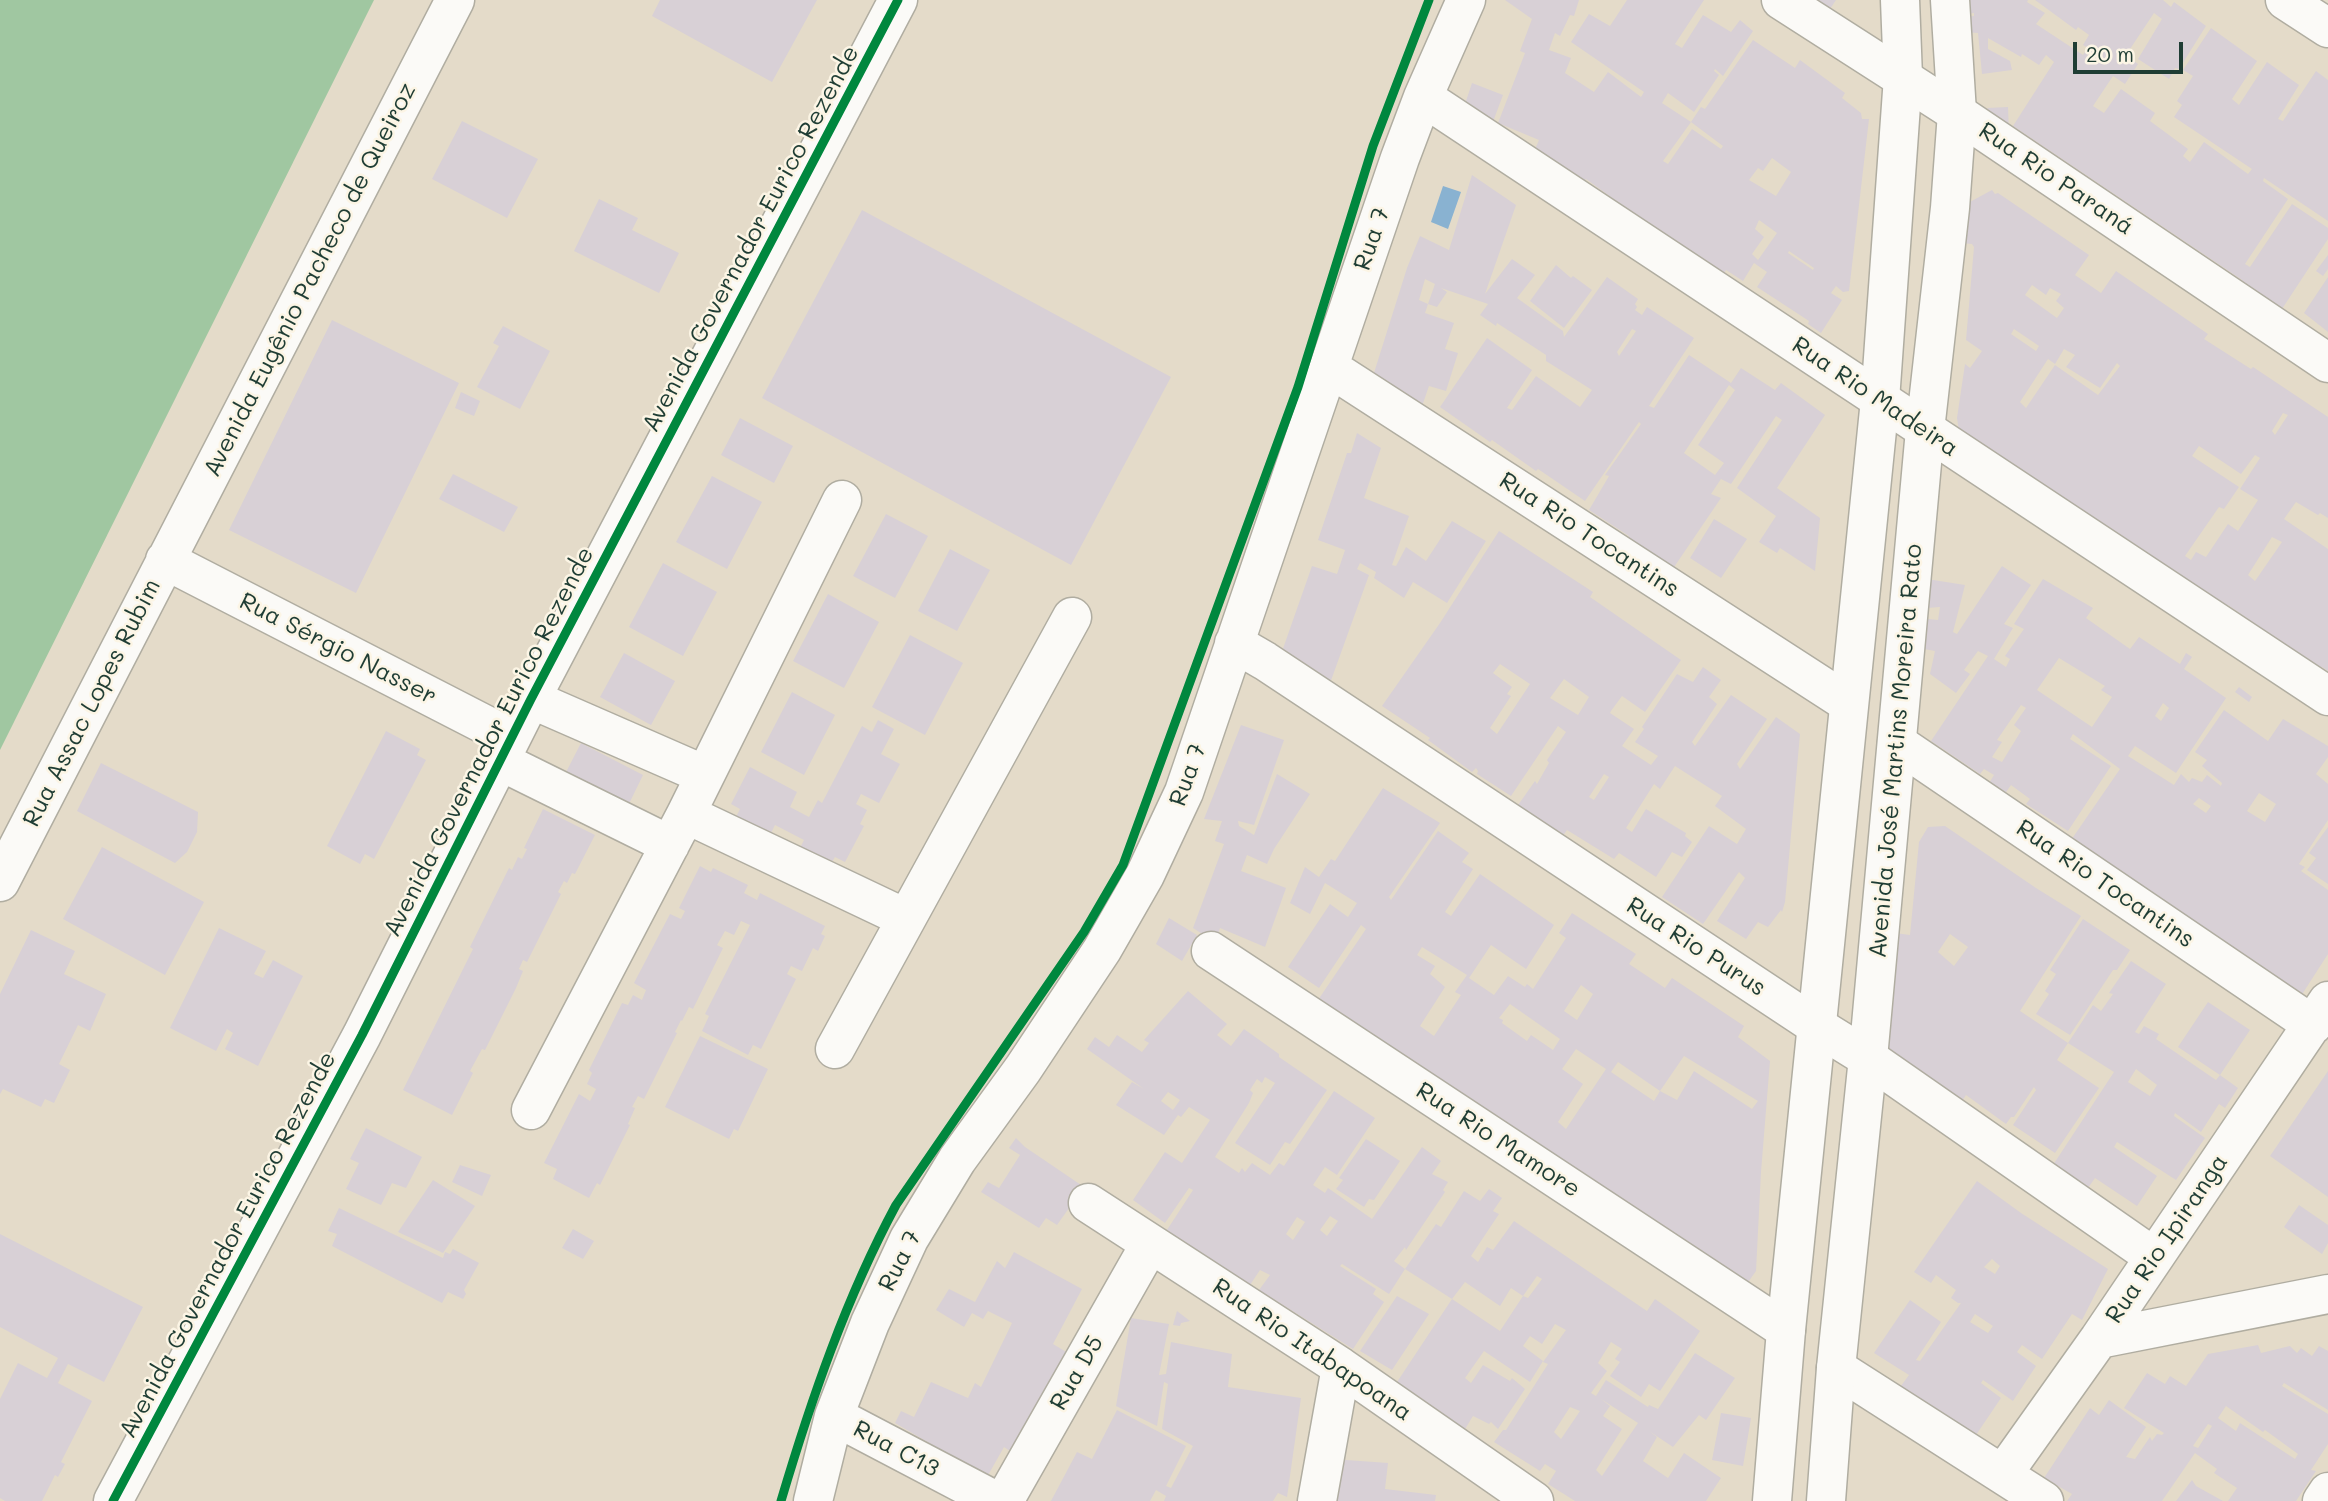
<!DOCTYPE html>
<meta charset="utf-8">
<style>
body{margin:0}
#map{position:relative;width:2328px;height:1501px;overflow:hidden;background:#e4dbc9;font-family:Mali,sans-serif}
canvas{display:block}
.scale{position:absolute;left:2073px;top:42px;width:110px;height:32px;box-sizing:border-box;border:4px solid #1f3d34;border-top:0;padding-left:9px;font-size:21px;line-height:24px;white-space:nowrap;color:#1f3d34;-webkit-text-stroke:5px #fcf5e5;paint-order:stroke}
</style>
<div id="map">
<canvas width="2328" height="1501"></canvas>
<div class="scale">20 m</div>
</div>
<script>
const ctx = document.querySelector('canvas').getContext('2d');
ctx.lineJoin = 'round';
function fill(path, color) { ctx.fillStyle = color; ctx.fill(path, 'evenodd'); }
function strokePath(path, color, width, dash) { ctx.strokeStyle = color; ctx.lineWidth = width; ctx.lineCap = dash ? 'butt' : 'round'; ctx.setLineDash(dash || []); ctx.stroke(path); }
function label(font, color, halo, rows, align = 'center') {
  ctx.font = font + ' Mali,sans-serif'; ctx.lineWidth = 5; ctx.setLineDash([]); ctx.textBaseline = 'middle'; ctx.strokeStyle = halo; ctx.fillStyle = color; for (const [text, x, y, turn = 0] of rows) {
    ctx.save(); ctx.translate(x, y); ctx.rotate((+turn || 0) * Math.PI / 180); ctx.textAlign = isNaN(turn) ? turn : align; if (halo) ctx.strokeText(text, 0, 0); ctx.fillText(text, 0, 0); ctx.restore();
  }
}
fill(new Path2D(`
 M0,0H374L0,750Z`), '#a0c7a1');
fill(new Path2D(`
 M1443,186L1461,192L1448,229L1431,222Z`), '#89b2d1');
fill(new Path2D(`
 M660,0H817L772,82L652,16Z
 M1505,0H1579L1574,16L1570,15L1560,36L1555,33L1549,50L1571,58L1565,73L1594,92L1608,72L1641,97L1644,92L1571,42L1589,14L1610,26L1627,0H1704L1675,44L1682,48L1703,15L1731,32L1740,20L1753,31L1723,76L1715,69L1714,71L1719,75L1694,112L1668,93L1662,103L1691,122L1663,161L1668,164L1692,129L1721,149L1723,146L1691,122L1701,107L1705,109L1753,40L1795,68L1800,60L1845,93L1842,98L1861,113L1862,119H1869L1849,291L1843,292L1836,286L1831,293L1842,300L1821,333L1808,324L1809,321L1757,287L1767,272L1754,263L1743,281L1726,270L1721,278L1626,215L1630,211L1586,179L1580,187L1533,154L1539,140L1498,123L1525,53L1520,51L1532,19ZM1772,158L1791,172L1776,196L1749,180L1758,168L1763,171ZM1759,220L1777,233L1758,260L1752,254L1764,237L1755,229ZM1789,251L1814,268L1813,270L1788,253Z
 M1804,0H1836L1826,15Z
 M1965,0H2028L2027,2L2045,13L2036,24L2083,55L2088,48L2083,45L2089,35L2078,27L2076,30L2035,0H2163L2171,7L2174,2L2206,26L2179,69L2175,68L2169,79L2138,59L2162,19L2154,13L2126,55L2138,64L2125,84L2113,76L2093,106L2104,113L2121,89L2155,113L2150,121L2188,149L2183,156L2190,162L2204,142L2248,174L2252,169L2174,117L2182,105L2177,101L2193,76L2183,70L2211,28L2257,61L2232,99L2239,105L2267,62L2299,85L2278,119L2283,121L2316,71L2328,80V221L2264,178L2263,181L2288,199L2245,264L2250,267L2292,204L2328,228V239L2280,312L2238,284L2242,280L2013,126L2054,62L2046,55L2039,65L2022,54L2021,57L1988,38V49L2010,61L2012,70L1982,74L1978,33L1964,32V17L1974,16V13L1966,14Z
 M1472,83L1503,95L1491,127L1463,110Z
 M2008,107L2009,134L1987,108Z
 M462,121L538,159L507,218L432,179Z
 M1472,175L1516,205L1485,294L1512,259L1535,275L1517,298L1563,331L1564,337L1607,277L1638,299L1635,304L1637,307L1635,310L1642,315L1647,307L1694,338L1649,406L1654,408L1689,355L1731,383L1741,368L1775,390L1781,383L1825,415L1777,488L1820,518L1815,571L1780,548L1777,553L1759,542L1776,516L1737,488L1782,420L1776,416L1731,484L1721,479L1711,494L1721,498L1668,576L1624,544L1629,536L1589,510L1609,476L1605,475L1641,424L1639,422L1585,501L1538,469L1536,471L1492,440L1490,442L1440,407L1487,338L1532,370L1507,408L1512,410L1536,376L1580,407L1592,390L1546,361V355L1497,323L1496,326L1480,315L1488,304L1441,288L1447,292L1437,307L1428,304L1435,284L1425,279L1419,300L1428,304L1425,313L1454,323L1445,349L1458,353L1446,391L1429,386L1421,409L1373,376L1407,268L1420,236L1449,250ZM1632,329L1636,331L1619,356L1617,352ZM1729,385L1735,390L1698,445L1724,463L1715,475L1684,453Z
 M1992,190L1995,194L1998,193L2089,255L2075,275L2101,293L2116,271L2208,334L2204,339L2251,369L2253,367L2328,417V518L2320,513L2318,515L2296,502L2284,519L2328,549V671L2322,667L2320,670L2309,662L2228,605L2221,614L1959,431L1957,418L1965,364L1970,368L1982,351L1966,340L1974,247L1972,244L1961,243L1968,203ZM2032,285L2046,295L2050,288L2061,294L2056,301L2064,308L2057,318L2025,295ZM2014,329L2039,346L2036,351L2011,334ZM2064,349L2075,355L2066,367L2100,388L2117,363L2120,366L2098,395L2055,365L2026,408L2020,402L2048,359L2055,364ZM2283,413L2288,415L2275,435L2272,431ZM2199,446L2241,474L2255,455L2260,458L2240,489L2258,500L2238,531L2228,524L2206,557L2196,552L2191,560L2185,556L2219,507L2224,509L2239,487L2192,456ZM2272,537L2282,542L2255,581L2248,575Z
 M599,199L638,218L632,230L679,253L659,293L574,251Z
 M862,210L1171,377L1071,565L762,398Z
 M2328,255V269L2323,276L2316,271Z
 M1556,265L1571,278L1573,276L1592,290L1564,328L1530,301Z
 M2328,277V332L2304,313Z
 M332,320L459,383L356,593L229,530Z
 M503,326L550,351L520,409L477,387L499,346L493,343Z
 M461,392L480,401L474,416L455,408Z
 M740,418L793,446L774,483L721,455Z
 M1357,433L1381,448L1364,498L1409,516L1392,565L1396,566L1406,547L1426,561L1452,521L1486,541L1447,603L1413,582L1404,598L1374,578L1376,572L1360,563L1357,569L1369,575L1329,686L1279,660L1312,566L1337,574L1345,550L1318,540L1347,453H1351Z
 M453,474L518,507L504,532L439,499Z
 M712,476L762,502L727,569L676,542Z
 M886,514L928,536L895,598L853,576Z
 M1714,519L1747,539L1721,578L1690,558Z
 M1499,531L1593,592L1590,597L1681,660L1645,712L1622,696L1611,711L1610,713L1634,729L1622,746L1651,765L1658,756L1635,742L1644,729L1642,727L1677,674L1693,682L1703,667L1721,680L1709,697L1717,704L1692,742L1695,746L1731,695L1767,719L1737,764L1740,769L1776,717L1800,734L1785,902L1782,912L1781,910L1768,927L1758,922L1746,939L1717,921L1745,878L1739,872L1703,924L1662,897L1709,826L1737,844L1746,829L1715,806L1722,796L1675,766L1660,789L1654,784L1626,828L1632,832L1646,809L1686,833L1685,836L1692,842L1682,857L1672,852L1656,877L1619,853L1614,859L1567,830L1560,840L1516,808L1535,781L1537,784L1549,763L1547,760L1566,732L1558,726L1511,796L1477,774L1478,771L1476,768L1472,772L1428,740L1430,738L1382,706L1440,623ZM1500,664L1530,684L1497,734L1490,728L1511,696L1507,694L1512,687L1493,673ZM1564,679L1589,697L1578,715L1550,698ZM1604,774L1609,777L1594,800L1589,797Z
 M950,549L990,570L957,631L918,611Z
 M663,563L717,592L683,656L629,627Z
 M2002,566L2031,585L2004,624L2013,628L1994,659L2006,667L2010,659L2005,656L2024,629L2014,624L2043,579L2093,608L2086,618L2130,649L2139,637L2180,664L2186,653L2192,657L2184,669L2226,698L2176,773L2135,746L2128,756L2174,785L2181,774L2189,782L2192,778L2202,782L2207,775L2221,786L2222,783L2202,766L2207,760L2195,752L2224,710L2268,741L2283,719L2328,746V757L2316,774L2328,784V820L2299,864L2305,867L2301,871L2328,890V954L2299,999L2069,843L2120,769L2073,734L2070,739L2111,766L2068,831L2026,804L2030,799L2011,785L2002,798L1986,788L1994,775L1984,769L1980,774L1931,741L1988,656L1978,651L1964,670L1970,674L1956,693L1930,674L1935,651L1924,649L1928,619L1938,620L1940,607L1927,608V579L1965,585L1953,632L1957,634ZM2059,658L2105,686L2101,690L2112,697L2092,727L2037,690ZM2163,703L2169,708L2161,721L2155,716ZM2021,705L2026,708L2014,725L2021,731L2002,762L1992,757L2002,742L1997,740ZM2259,793L2276,804L2265,822L2247,811ZM2199,798L2211,806L2206,813L2193,804Z
 M828,594L879,622L844,688L793,661Z
 M910,635L963,663L925,735L872,707Z
 M624,653L675,681L651,725L600,697Z
 M2239,687L2252,697L2249,702L2235,692Z
 M792,692L835,715L804,775L761,752Z
 M878,720L894,729L881,754L900,764L879,803L861,794L856,804L867,810L860,824L864,826L845,862L835,857L830,865L800,848L804,840L775,825L770,835L736,817L740,809L731,804L750,767L797,792L790,807L809,817L818,800L822,803L862,726L872,732Z
 M1241,725L1284,740L1254,825L1238,821L1239,826L1254,835L1277,774L1310,794L1274,849L1267,864L1247,855L1241,871L1286,888L1265,947L1220,928L1215,942L1193,928L1224,844L1215,841L1222,821L1204,819Z
 M386,731L420,749L417,755L426,760L374,859L365,854L360,864L327,846Z
 M581,743L643,775L626,810L563,778Z
 M101,763L198,812L197,832L187,852L175,863L77,811Z
 M1383,788L1440,823L1389,897L1391,900L1438,831L1469,853L1462,862L1473,869L1445,912L1451,916L1480,874L1554,925L1526,969L1491,945L1469,978L1494,995L1508,976L1525,987L1527,984L1533,989L1566,938L1559,933L1572,913L1636,954L1629,964L1665,988L1672,978L1744,1026L1738,1037L1770,1061L1761,1172L1756,1271L1746,1285L1367,1030L1364,1035L1316,1003L1366,929L1361,925L1319,988L1288,967L1330,904L1348,917L1357,903L1325,883L1310,914L1290,903L1305,867L1319,877L1331,859L1335,861ZM1422,947L1467,975L1455,992L1461,995L1434,1036L1420,1026L1445,987L1430,974L1435,966L1417,955ZM1581,985L1593,994L1577,1020L1564,1011ZM1510,1004L1560,1039L1553,1050L1531,1035L1527,1041L1502,1023L1503,1020L1499,1018ZM1576,1049L1606,1069L1566,1129L1558,1122L1583,1084L1562,1069ZM1684,1056L1758,1101L1752,1109L1694,1071L1677,1100L1660,1091ZM1618,1062L1660,1091L1654,1101L1611,1072Z
 M543,809L595,835L575,874L572,873L567,883L564,881L558,892L561,894L527,962L523,960L519,969L523,971L516,988L485,1050L482,1049L470,1071L473,1073L452,1115L403,1090L473,949L470,947L509,868L512,870L518,857L522,859L527,849L524,848Z
 M1945,826L2036,888L2081,916L2020,1011L2068,1043L2093,1005L2101,1011L2113,994L2109,993L2131,961L2166,984L2135,1032L2139,1034L2144,1026L2159,1034L2156,1039L2216,1080L2220,1075L2238,1088L2225,1108L2219,1104L2201,1132L2175,1113L2174,1116L2205,1138L2176,1180L2117,1142L2114,1147L2157,1176L2137,1206L2095,1178L2088,1188L2053,1165L2114,1072L2068,1043L2057,1060L2099,1088L2055,1153L2013,1125L2036,1090L2034,1087L2014,1117H2011L2006,1124L1966,1095L1956,1110L1900,1075L1885,1044L1895,933L1910,935L1919,842L1928,827ZM1950,934L1968,947L1954,966L1938,952ZM2136,1069L2157,1085L2150,1096L2128,1082Z
 M2328,827V884L2307,870L2316,858L2309,853Z
 M102,847L204,902L165,975L63,919Z
 M700,866L711,872L713,868L748,885L744,893L757,900L760,893L825,926L821,934L825,936L818,951L813,948L802,971L791,966L787,974L796,979L761,1049L753,1045L748,1055L702,1031L709,1016L705,1014L750,925L741,921L734,935L725,931L717,945L723,948L693,1009L689,1007L682,1021L681,1020L675,1032L677,1033L644,1099L638,1096L632,1107L635,1108L628,1124L630,1125L600,1185L597,1183L589,1198L553,1179L557,1169L544,1163L579,1094L590,1101L596,1089L587,1084L592,1073L589,1070L622,1003L628,1005L633,995L642,1000L646,990L634,983L670,914L681,919L685,911L679,908Z
 M1169,918L1197,935L1182,961L1156,944Z
 M2083,919L2130,950L2117,970H2113L2070,1035L2036,1014L2049,994L2045,991L2056,974L2050,970Z
 M219,928L266,951L254,974L263,978L273,960L303,976L258,1066L225,1049L233,1033L227,1029L216,1051L170,1028Z
 M31,930L75,951L64,974L106,994L90,1031L78,1025L59,1064L70,1070L54,1103L45,1099L41,1107L3,1089L0,1094V994Z
 M1188,991L1227,1024L1217,1035L1231,1046L1244,1029L1279,1054V1057L1327,1090L1290,1144L1285,1142L1270,1165L1235,1143L1275,1083L1265,1077L1262,1083L1257,1079L1250,1090L1253,1093L1249,1103L1215,1157L1239,1173L1242,1168L1245,1172L1252,1163L1270,1175L1279,1163L1284,1166L1334,1091L1375,1118L1337,1175L1325,1167L1313,1185L1325,1193L1328,1188L1372,1219L1422,1147L1441,1161L1432,1174L1448,1182L1443,1190L1445,1192L1406,1250L1405,1247L1394,1261L1405,1269L1436,1224L1441,1227L1464,1191L1480,1201L1489,1189L1502,1198L1493,1211L1499,1214L1471,1256L1478,1262L1487,1247L1493,1250L1514,1221L1647,1311L1655,1299L1700,1331L1660,1391L1649,1384L1641,1397L1610,1376L1620,1362L1615,1359L1622,1349L1611,1342L1598,1363L1607,1371L1591,1393L1596,1396L1606,1380L1648,1407L1649,1405L1658,1409L1695,1353L1735,1378L1706,1420L1699,1415L1673,1447L1649,1431L1657,1437L1643,1461L1668,1478L1684,1453L1721,1478L1706,1501H1575L1548,1484L1556,1471L1545,1464L1540,1471L1494,1442L1503,1430H1506L1548,1364L1543,1362L1566,1330L1555,1324L1542,1344L1530,1336L1523,1346L1543,1361L1530,1382L1484,1351L1465,1378L1471,1383L1483,1365L1510,1381L1512,1378L1525,1389L1498,1429L1491,1422L1489,1424L1473,1416L1462,1434L1438,1418L1441,1412L1397,1382L1452,1299L1500,1331L1523,1296L1528,1298L1542,1279L1537,1276L1523,1296L1511,1288L1500,1306L1465,1282L1452,1299L1405,1269L1389,1294L1342,1264L1340,1266L1376,1289L1373,1294L1384,1302L1353,1349L1259,1290L1270,1275L1260,1270L1250,1285L1213,1260L1211,1263L1165,1233L1193,1190L1189,1188L1165,1223L1133,1200L1165,1152L1182,1163L1210,1120L1189,1107L1181,1117L1178,1115L1164,1135L1116,1105L1132,1082L1144,1089L1087,1049L1095,1037L1109,1047L1117,1035L1142,1052L1149,1043L1144,1040ZM1168,1092L1180,1100L1173,1110L1161,1101ZM1330,1216L1338,1221L1327,1236L1320,1230ZM1297,1217L1305,1222L1293,1240L1286,1234ZM1601,1399L1638,1423L1602,1476L1596,1470L1622,1429L1603,1416L1610,1406ZM1570,1407L1580,1411L1561,1439L1554,1432Z
 M2208,1002L2250,1030L2220,1075L2178,1047Z
 M700,1036L768,1069L738,1131L734,1129L729,1139L665,1107Z
 M2328,1071V1197L2270,1156Z
 M366,1128L422,1157L406,1188L392,1183L381,1205L346,1189L359,1163L350,1159Z
 M1016,1138L1025,1147L1084,1187L1057,1225L1046,1218L1039,1228L981,1192L988,1182L999,1188L1020,1155L1009,1148Z
 M1366,1139L1400,1161L1374,1200L1369,1199L1364,1207L1336,1189L1343,1180L1339,1178Z
 M460,1165L491,1175L482,1196L452,1182Z
 M433,1180L475,1206L443,1253L398,1232Z
 M1977,1181L2021,1213L2108,1269L2082,1320L2072,1314L2042,1359L2022,1345L2017,1352L2036,1366L2013,1401L1983,1380L1981,1383L2001,1398L1976,1435L1895,1394L1909,1375L1874,1353L1910,1300L1941,1322L1916,1360L1920,1361L1961,1303H1958L1951,1298L1956,1290L1936,1275L1931,1283L1914,1272ZM1992,1259L2000,1266L1995,1274L1984,1267ZM1975,1314L1993,1326L1988,1333L1970,1322Z
 M2299,1205L2328,1225V1243L2322,1254L2284,1227Z
 M339,1208L443,1258L445,1252L450,1254L453,1249L479,1263L464,1290L466,1294L463,1299L448,1292L442,1303L332,1246L337,1234L328,1231Z
 M573,1229L594,1241L583,1259L562,1248Z
 M0,1234L143,1307L104,1382L68,1364L58,1383L92,1401L61,1462L65,1464L58,1477L55,1475L42,1501H5L0,1498V1399L18,1363L47,1378L58,1358L0,1327Z
 M1014,1252L1082,1289L1053,1344L1068,1353L1015,1444L1010,1451L1004,1447L987,1477L895,1423L901,1411L914,1417L931,1382L968,1398L975,1383L981,1387L1012,1323L988,1311L983,1319L972,1313L964,1327L936,1310L949,1289L975,1302L997,1261L1005,1268Z
 M1397,1296L1429,1314L1392,1370L1360,1351Z
 M1177,1311L1190,1321L1181,1323L1180,1326L1173,1325Z
 M1131,1318L1169,1324L1159,1375L1166,1374L1171,1342L1232,1354L1228,1387L1301,1398L1287,1497L1278,1493L1273,1501H1164L1166,1496L1156,1490L1150,1501H1051L1077,1452L1092,1459L1117,1410L1186,1446L1166,1486L1171,1488L1193,1446L1162,1429L1168,1384L1164,1382L1157,1426L1116,1406Z
 M2258,1345L2261,1353L2290,1346L2297,1353L2301,1348L2312,1356L2319,1346L2328,1351V1410L2284,1383L2282,1386L2328,1414V1444L2311,1470L2316,1471L2296,1501H2228L2237,1488L2214,1473L2217,1469L2195,1453L2162,1501H2067L2072,1494L2044,1478L2090,1408L2099,1415L2109,1400L2146,1427L2126,1457L2135,1459L2150,1437L2152,1441L2157,1434L2162,1435L2164,1433L2124,1408L2147,1373L2165,1384L2170,1376L2186,1386L2208,1354ZM2226,1406L2263,1432L2265,1430L2298,1454L2295,1459L2240,1423L2236,1431L2218,1418ZM2208,1424L2212,1426L2198,1448L2193,1446Z
 M1721,1413L1751,1418L1743,1466L1712,1460Z
 M1332,1459L1388,1463L1385,1489L1436,1495L1435,1501H1327Z
 M2192,1480L2196,1486L2223,1501H2176Z`), '#d8d0d6');
const minor = new Path2D(`
 M1781,0L1957,113L2328,363
 M2285,0L2328,28
 M1423,97L2328,696
 M1330,368L1848,703
 M165,560L511,738
 M1234,643L1265,661L1818,1027L1868,1058L2154,1257
 M531,699L705,775
 M1897,743L2313,1025
 M500,761L670,845
 M686,814L905,918
 M0,882L455,0
 M1211,951L1786,1330
 M835,1049L1072,617
 M531,1110L686,814L842,500
 M1088,1203L1341,1367L1534,1501
 M2099,1339L2328,1294
 M1836,1368L2044,1501
 M834,1416L996,1501
 M2003,1474L2099,1339L2328,1001
 M113,1501L362,1035L531,699L898,0
 M813,1501L834,1416L870,1323L909,1239L957,1160L1023,1069L1102,950L1145,875L1184,792L1400,158L1423,97L1466,0
 M1004,1501L1150,1244
 M1317,1501L1341,1367
 M2322,1501L2328,1492`);
const tertiary = new Path2D(`
 M1772,1501L1786,1330L1880,400L1903,77L1900,0
 M1826,1501L1836,1368L1868,1058L1925,430L1950,208L1957,113L1950,0`);
strokePath(minor, '#b0ada1', 41);
strokePath(tertiary, '#b0ada1', 41);
strokePath(minor, '#fbfaf7', 38);
strokePath(tertiary, '#fbfaf7', 38);
strokePath(new Path2D(`
 M113,1501L362,1035L531,699L898,0
 M781,1501C811,1400 846,1298 896,1205L1084,932L1123,865L1298,387L1373,146L1429,0`), '#00873e', 9);
label('24px', '#1f3d34', '#fcf5e5', [
 ["Rua Rio Paraná",2056,179,34],
 ["Avenida Governador Eurico Rezende",751,239,-62],
 ["Rua 7",1372,239,-71],
 ["Avenida Eugênio Pacheco de Queiroz",310,280,-63],
 ["Rua Rio Madeira",1875,397,34],
 ["Rua Rio Tocantins",1589,535,33],
 ["Rua Sérgio Nasser",338,649,27],
 ["Rua Assac Lopes Rubim",92,703,-63],
 ["Avenida Governador Eurico Rezende",489,742,-63],
 ["Avenida José Martins Moreira Rato",1896,751,-85],
 ["Rua 7",1188,775,-70],
 ["Rua Rio Tocantins",2105,884,34],
 ["Rua Rio Purus",1696,947,33],
 ["Rua Rio Mamore",1498,1140,33],
 ["Rua Rio Ipiranga",2167,1239,-56],
 ["Avenida Governador Eurico Rezende",228,1245,-62],
 ["Rua 7",900,1261,-63],
 ["Rua Rio Itabapoana",1312,1350,34],
 ["Rua D5",1077,1373,-60],
 ["Rua C13",896,1449,28]
]);
</script>
